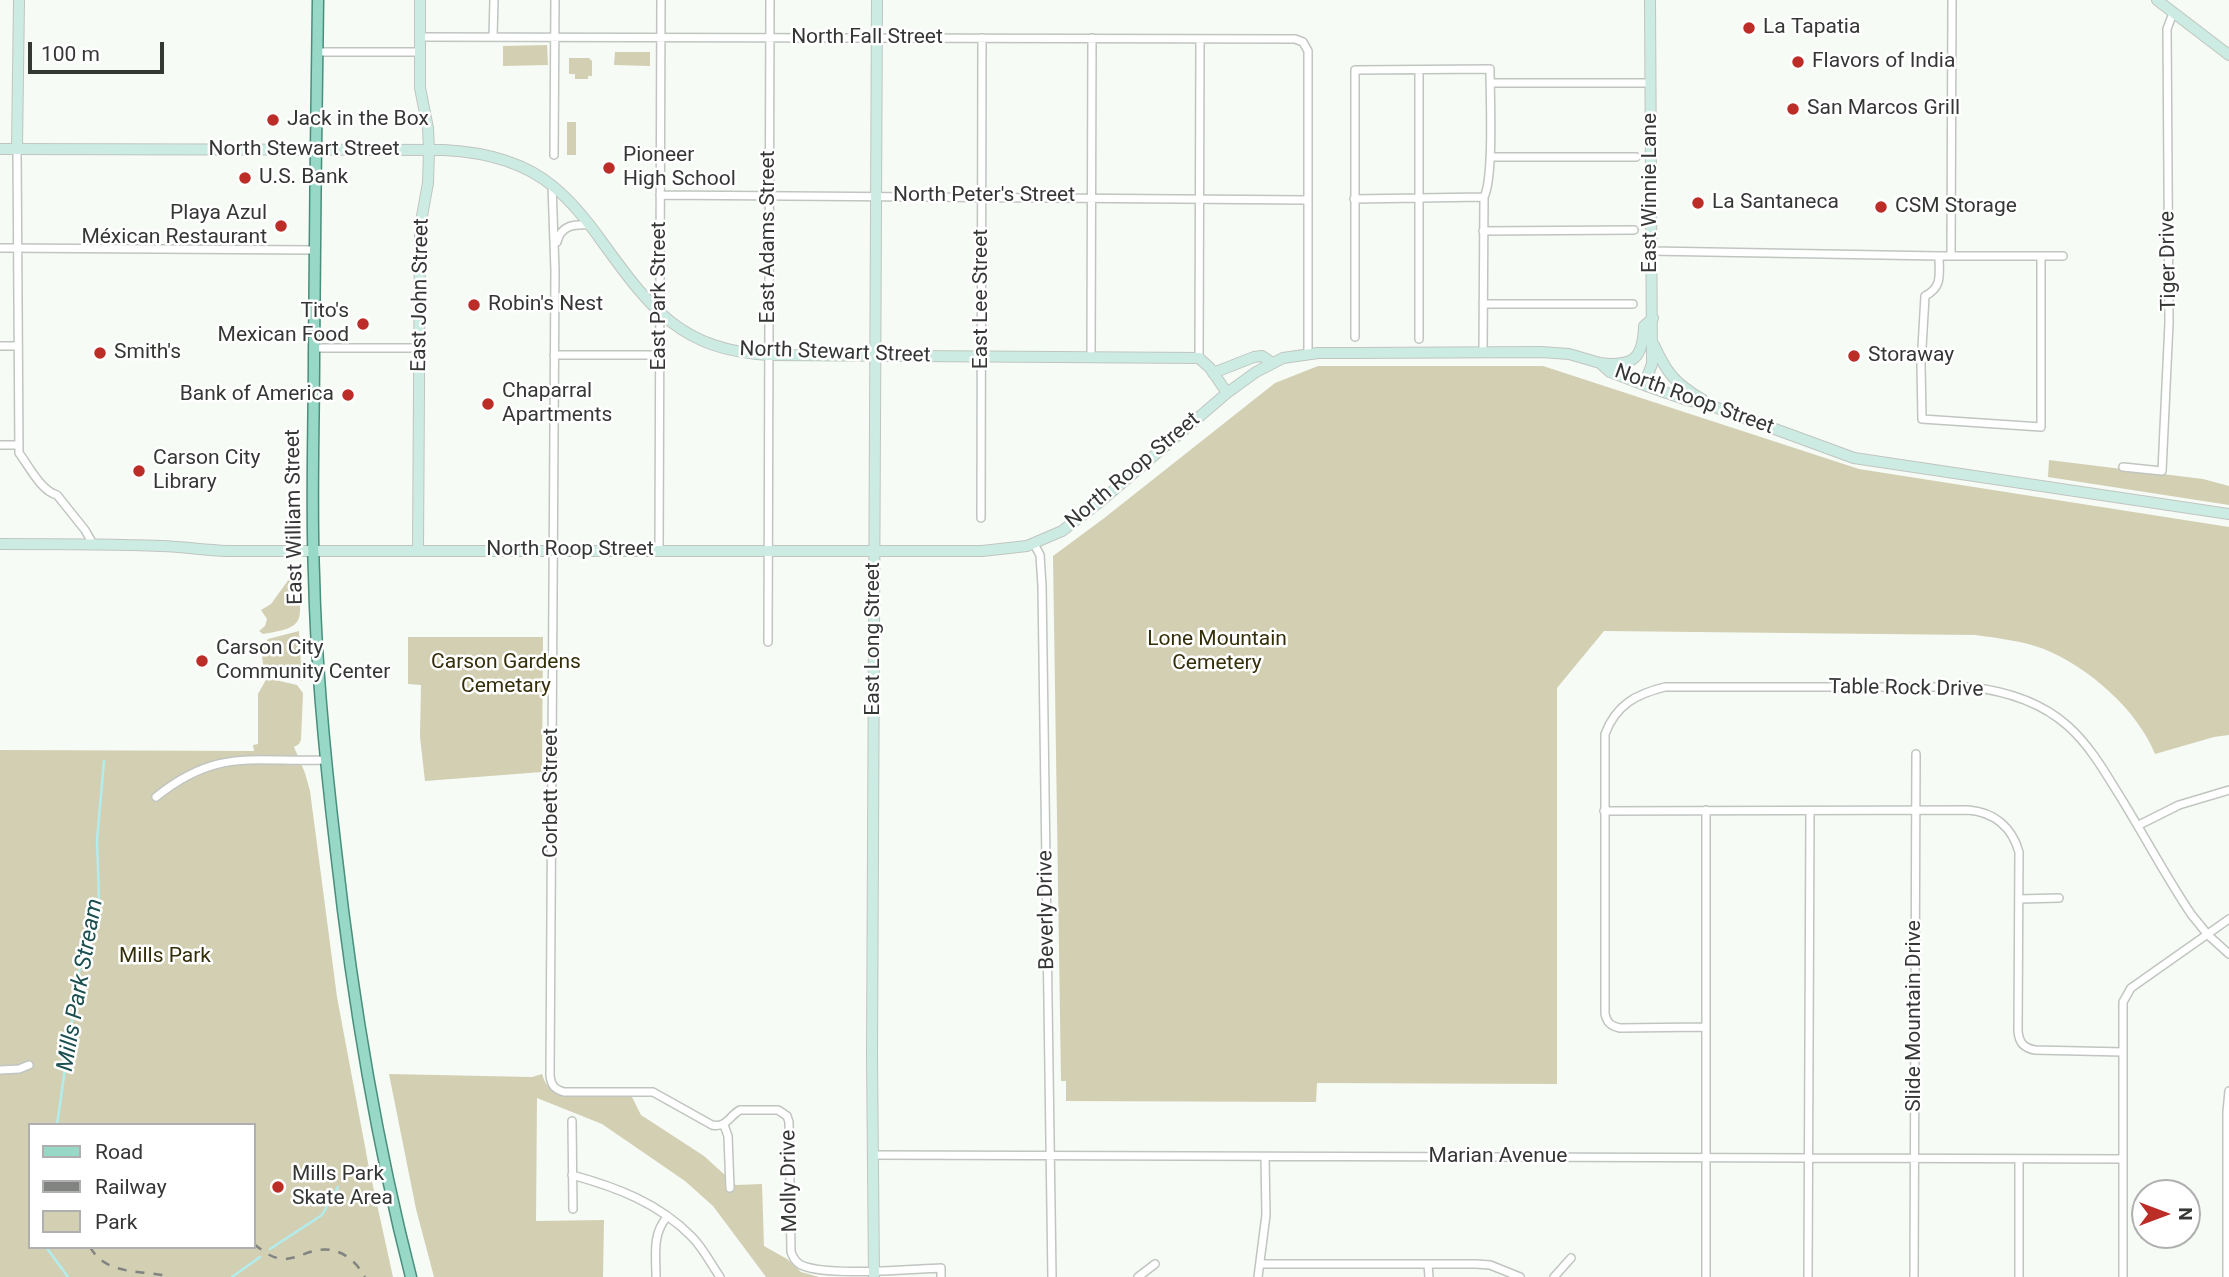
<!DOCTYPE html>
<meta charset="utf-8">
<style>
body{margin:0}
#map{position:relative;width:2229px;height:1277px;overflow:hidden;background:#f6fbf6;font-family:Roboto,sans-serif}
canvas{display:block}
.legend{position:absolute;left:28px;top:1123px;width:228px;height:126px;box-sizing:border-box;background:#fff;border:2px solid #aeafae;margin:0;padding:9px 12px;list-style:none;font-size:21px;color:#353735}
.legend li{display:flex;align-items:center;gap:14px;height:35px}
.legend b{width:35px;border:2px solid #aeafae}
.north{position:absolute;left:2131px;top:1179px;width:70px;height:70px;box-sizing:border-box;background:#fff;border:2px solid #aeafae;border-radius:50%;rotate:90deg;font-size:19px;font-weight:700;line-height:28px;text-align:center;color:#353735}
.north::after{content:'';display:block;margin:auto;width:24px;height:32px;background:#bc2d27;clip-path:polygon(50% 0,100% 100%,50% 72%,0 100%)}
.scale{position:absolute;left:28px;top:42px;width:136px;height:32px;box-sizing:border-box;border:4px solid #353735;border-top:0;padding-left:9px;font-size:21px;line-height:24px;white-space:nowrap;color:#353735;-webkit-text-stroke:5px #fff;paint-order:stroke}
</style>
<div id="map">
<canvas width="2229" height="1277"></canvas>
<ul class="legend">
<li><b style="height:9px;background:#98d8c7"></b>Road</li>
<li><b style="height:9px;background:#818481"></b>Railway</li>
<li><b style="height:19px;background:#d3cfb2"></b>Park</li>
</ul>
<div class="north">N</div>
<div class="scale">100 m</div>
</div>
<script>
const ctx = document.querySelector('canvas').getContext('2d');
ctx.lineJoin = 'round';
function fill(path, color) { ctx.fillStyle = color; ctx.fill(path, 'evenodd'); }
function strokePath(path, color, width, dash) { ctx.strokeStyle = color; ctx.lineWidth = width; ctx.lineCap = dash ? 'butt' : 'round'; ctx.setLineDash(dash || []); ctx.stroke(path); }
function label(font, color, halo, rows, align = 'center') {
  ctx.font = font + ' Roboto,sans-serif'; ctx.lineWidth = 5; ctx.setLineDash([]); ctx.textBaseline = 'middle'; ctx.strokeStyle = halo; ctx.fillStyle = color; for (const [text, x, y, turn = 0] of rows) {
    ctx.save(); ctx.translate(x, y); ctx.rotate((+turn || 0) * Math.PI / 180); ctx.textAlign = isNaN(turn) ? turn : align; if (halo) ctx.strokeText(text, 0, 0); ctx.fillText(text, 0, 0); ctx.restore();
  }
}
fill(new Path2D(`
 M547,45L548,65L503,66V46Z
 M615,52H650V66L614,65Z
 M569,58H589L592,61V76H588V79H575V74H569Z
 M567,122H576V155H567Z
 M1318,366H1543L1859,469L2229,527V735L2214,737L2155,754C2137,709 2088,667 2044,649C2022,641 1998,638 1975,635L1604,631L1557,688V1084L1317,1083L1316,1102L1066,1101V1081H1061L1053,556L1103,519L1275,383Z
 M2049,460L2203,479L2229,486V505L2048,477Z
 M292,575L299,581C300,621 308,627 263,634L259,631L265,626L267,619L261,610L271,604Z
 M299,631L302,681L265,670C261,661 261,646 268,639Z
 M408,637H543L542,772L425,781L420,737L421,685L408,684Z
 M267,678L297,685L303,693L301,740L299,744L294,747L305,773L310,791L337,997L369,1168L393,1277H0V750L254,751L253,745L258,744V694ZM30,1125H254V1247H30Z
 M389,1074L532,1077L542,1074C546,1086 550,1090 561,1095L632,1097L641,1115L704,1156L736,1185L762,1184L764,1246L787,1259L801,1272L819,1277H766L713,1206L685,1181L602,1124L537,1098L536,1221L604,1220L603,1277H434L416,1209Z`), '#d3cfb2');
strokePath(new Path2D(`
 M57,1125L78,977L83,955L96,916L99,901L97,840L104,761
 M46,1247L68,1277
 M270,1249L322,1215L338,1187
 M232,1277L260,1257`), '#b2edee', 2.5);
const street = new Path2D(`
 M420,37L1295,39L1303,42L1308,51V355
 M493,37L494,0
 M317,52H420
 M1490,83H1650
 M17,149L19,453C29,466 41,491 57,495L85,530L93,544
 M554,155L555,0
 M1490,157H1636
 M552,185L555,271L550,1075C551,1085 554,1089 564,1092H653L712,1125C727,1128 729,1116 740,1110H778L787,1116L789,1122L791,1252C793,1257 795,1262 801,1265C827,1277 909,1269 941,1268V1277
 M660,195L1308,200
 M1354,199L1484,197
 M1483,231L1634,230
 M557,242C561,225 574,224 590,225
 M0,248L314,250
 M1651,251L1939,256H2063
 M1939,256C1939,274 1943,287 1925,296L1921,365L1922,419L2041,427V257
 M1951,256L1952,0
 M1483,304H1633
 M1355,337V70L1490,69C1490,95 1494,178 1484,197L1483,353
 M1419,339V70
 M0,346H18
 M314,348H419
 M554,355H660
 M1091,357L1092,38
 M1199,358L1200,39
 M0,445H18
 M2123,467L2162,471L2169,323L2167,29L2173,13
 M981,518L982,38
 M1034,544L1040,555L1042,586L1052,1277
 M659,550L661,0
 M768,642L770,0
 M156,797C218,747 253,763 325,760
 M1706,810V1277
 M1604,811L1968,810C1994,812 2012,827 2019,852L2018,1031C2019,1043 2024,1048 2035,1050L2123,1052
 M2139,825L2179,805L2229,790
 M2019,899L2059,898
 M1705,1027L1620,1028C1611,1026 1607,1023 1605,1014V734C1616,705 1636,694 1665,687H1970C2006,691 2041,702 2068,726C2088,744 2102,767 2116,790C2142,831 2164,874 2191,914L2208,935L2229,954
 M0,1070L19,1069L29,1065
 M572,1121L573,1209
 M724,1125L728,1136L730,1188
 M873,1155L2123,1159
 M572,1175C616,1187 659,1203 692,1237C703,1248 711,1264 720,1277
 M1260,1264H1476L1490,1265L1520,1277
 M1428,1264L1429,1277
 M656,1277C656,1255 652,1234 667,1217
 M1138,1277L1155,1264
 M1258,1277L1266,1215L1265,1157
 M1554,1277L1571,1258
 M1808,1277L1810,811
 M1914,1277L1916,754
 M2019,1277V1159
 M2123,1277V1002L2131,988L2229,919
 M2227,1277V1112L2229,1091`);
const secondary = new Path2D(`
 M2157,0L2229,55
 M0,149L444,150C484,152 523,161 554,187C573,203 589,223 603,243C651,309 681,350 769,355L1199,358L1210,368L1227,393
 M17,149L19,0
 M1654,345C1667,374 1675,383 1703,400
 M1600,363C1633,367 1643,359 1644,326L1653,318
 M1213,373L1254,357L1262,356L1271,362
 M1644,385L1652,364L1650,0
 M0,544C54,544 108,544 162,546C184,547 205,550 227,551H982L1027,546L1062,531L1101,501L1227,393L1256,372L1283,358L1318,353H1354L1541,352L1569,354L1600,363L1610,372L1644,385L1687,400L1712,406L1854,458L2229,514
 M418,550L420,227L428,183L429,150L428,128L420,88V0
 M874,1277L872,1055L877,0`);
const primary = new Path2D(`
 M318,0C316,118 315,237 314,355C314,428 311,502 314,575C316,667 325,759 336,851C352,995 375,1137 411,1277`);
strokePath(street, '#c0c5c0', 10);
strokePath(secondary, '#c0c5c0', 12);
strokePath(primary, '#498f7b', 13);
strokePath(street, '#fff', 7);
strokePath(secondary, '#ccece3', 10);
strokePath(primary, '#98d8c7', 10);
strokePath(new Path2D(`
 M254,1244C263,1251 271,1258 283,1259C293,1259 301,1255 310,1252C334,1244 353,1256 365,1277
 M90,1247C107,1277 142,1269 171,1277`), '#818481', 2.5, [9, 9]);
for (const [x, y, r, color] of [
 [1749,28,7,"#bc2d27"],
 [1798,62,7,"#bc2d27"],
 [1793,109,7,"#bc2d27"],
 [273,120,7,"#bc2d27"],
 [609,168,7,"#bc2d27"],
 [245,178,7,"#bc2d27"],
 [1698,203,7,"#bc2d27"],
 [1881,207,7,"#bc2d27"],
 [281,226,7,"#bc2d27"],
 [474,305,7,"#bc2d27"],
 [363,324,7,"#bc2d27"],
 [100,353,7,"#bc2d27"],
 [1854,356,7,"#bc2d27"],
 [348,395,7,"#bc2d27"],
 [488,404,7,"#bc2d27"],
 [139,471,7,"#bc2d27"],
 [202,661,7,"#bc2d27"],
 [278,1187,7,"#bc2d27"]
]) { const dot = new Path2D(); dot.arc(x, y, r, 0, 2 * Math.PI); ctx.fillStyle = color; ctx.fill(dot); strokePath(dot, '#fff', 2.5); }
label('21px', '#353735', '#fff', [
 ["La Tapatia",1763,28],
 ["Flavors of India",1812,62],
 ["San Marcos Grill",1807,109],
 ["Jack in the Box",287,120],
 ["Pioneer",623,156],
 ["High School",623,180],
 ["U.S. Bank",259,178],
 ["La Santaneca",1712,203],
 ["CSM Storage",1895,207],
 ["Playa Azul",267,214,"right"],
 ["Méxican Restaurant",267,238,"right"],
 ["Robin's Nest",488,305],
 ["Tito's",349,312,"right"],
 ["Mexican Food",349,336,"right"],
 ["Smith's",114,353],
 ["Storaway",1868,356],
 ["Chaparral",502,392],
 ["Apartments",502,416],
 ["Bank of America",334,395,"right"],
 ["Carson City",153,459],
 ["Library",153,483],
 ["Carson City",216,649],
 ["Community Center",216,673],
 ["Mills Park",292,1175],
 ["Skate Area",292,1199]
], 'left');
label('21px', '#353735', '#fff', [
 ["North Fall Street",867,38],
 ["North Stewart Street",304,150],
 ["East Winnie Lane",1651,193,-90],
 ["North Peter's Street",984,196],
 ["East Adams Street",769,237,-90],
 ["Tiger Drive",2169,261,-91],
 ["East John Street",421,295,-89],
 ["East Park Street",660,296,-90],
 ["East Lee Street",982,299,-90],
 ["North Stewart Street",835,353,2],
 ["North Roop Street",1694,400,20],
 ["North Roop Street",1133,471,-40],
 ["East William Street",295,517,-91],
 ["North Roop Street",570,550],
 ["East Long Street",874,639,-90],
 ["Table Rock Drive",1906,689,1],
 ["Corbett Street",552,793,-90],
 ["Beverly Drive",1047,910,-91],
 ["Slide Mountain Drive",1915,1016,-90],
 ["Marian Avenue",1498,1157],
 ["Molly Drive",790,1181,-91]
]);
label('21px', '#342e09', '#fff', [
 ["Lone Mountain",1217,640],
 ["Cemetery",1217,664],
 ["Carson Gardens",506,663],
 ["Cemetary",506,687],
 ["Mills Park",165,957]
]);
label('italic 23px', '#1b4e4f', '#fff', [
 ["Mills Park Stream",81,985,-80]
]);
</script>
